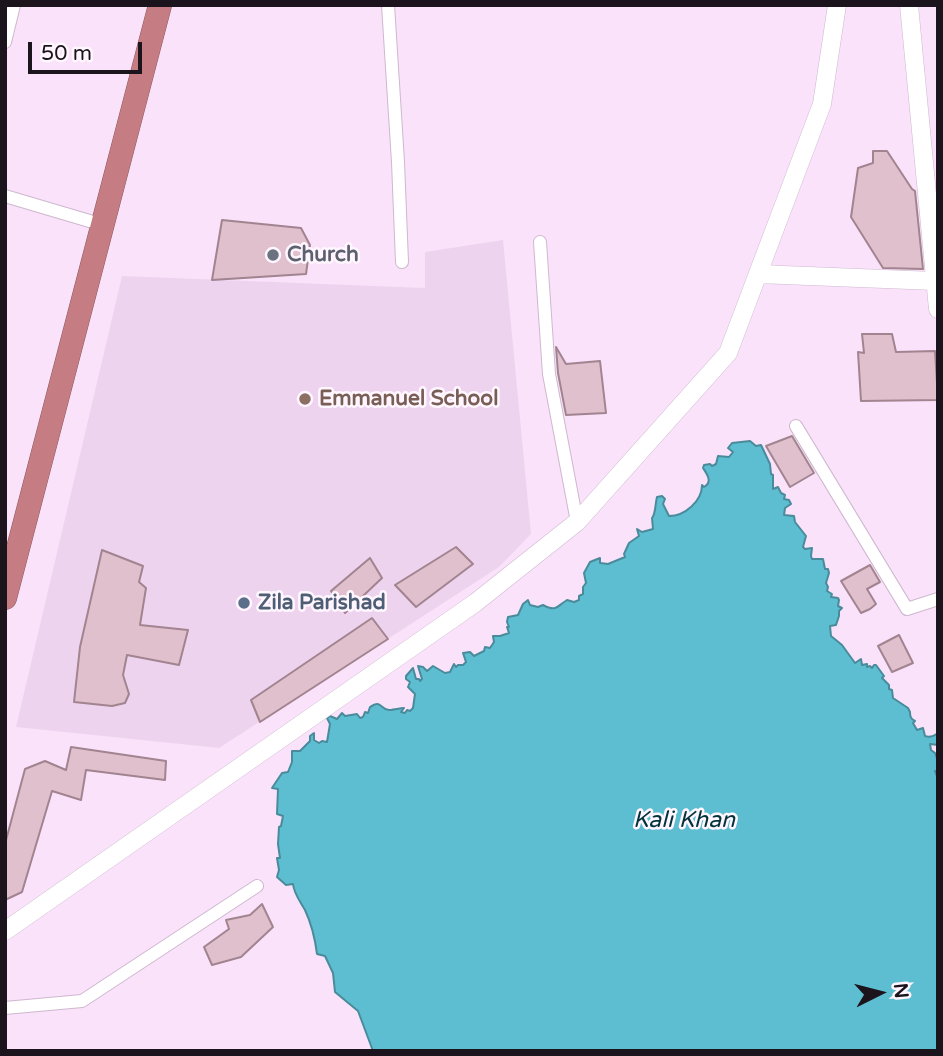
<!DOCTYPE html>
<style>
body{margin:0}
#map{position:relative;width:943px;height:1056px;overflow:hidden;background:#fae3fa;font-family:"Varela Round",sans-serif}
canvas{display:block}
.frame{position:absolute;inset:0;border:7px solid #1c141c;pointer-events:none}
.north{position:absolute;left:845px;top:958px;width:70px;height:70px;-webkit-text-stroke:5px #fff6ff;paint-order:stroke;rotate:84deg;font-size:19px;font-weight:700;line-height:28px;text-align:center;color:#1c141c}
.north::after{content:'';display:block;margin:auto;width:24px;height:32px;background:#1c141c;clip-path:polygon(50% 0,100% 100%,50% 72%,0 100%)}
.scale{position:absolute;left:28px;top:42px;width:114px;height:32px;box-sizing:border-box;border:4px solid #1c141c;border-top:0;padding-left:9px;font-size:21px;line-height:24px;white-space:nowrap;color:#1c141c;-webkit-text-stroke:5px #fff6ff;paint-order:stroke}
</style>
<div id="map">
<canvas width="943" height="1056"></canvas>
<div class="frame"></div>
<div class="north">N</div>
<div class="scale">50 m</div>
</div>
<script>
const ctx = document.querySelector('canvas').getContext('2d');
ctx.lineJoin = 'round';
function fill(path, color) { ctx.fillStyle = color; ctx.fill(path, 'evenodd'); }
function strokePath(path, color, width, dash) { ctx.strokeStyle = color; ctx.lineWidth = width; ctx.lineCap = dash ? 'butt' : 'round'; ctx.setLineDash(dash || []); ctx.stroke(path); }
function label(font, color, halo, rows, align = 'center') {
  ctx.font = font + ' "Varela Round",sans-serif'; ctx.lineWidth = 5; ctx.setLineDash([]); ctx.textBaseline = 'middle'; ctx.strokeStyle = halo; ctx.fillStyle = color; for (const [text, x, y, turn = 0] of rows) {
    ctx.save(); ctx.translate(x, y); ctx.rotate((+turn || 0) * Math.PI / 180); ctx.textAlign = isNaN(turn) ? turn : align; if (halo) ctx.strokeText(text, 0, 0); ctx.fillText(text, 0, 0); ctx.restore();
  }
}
fill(new Path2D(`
 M503,240L531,534L499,567L219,748L16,727L122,276L425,288V252Z`), '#eed3ee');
const water = new Path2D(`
 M750,441L756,446L761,445L770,464L771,474L773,475V489L778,487L781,493L785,495L784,499L789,500L791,504L785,508L784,515L794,516L795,522L806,536L803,547L805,549L812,548L811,556L812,559H823L825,569H828L829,573L826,583L828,587L827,591L832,594L831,597L838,598L839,600L838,606L842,608L839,611V616L836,625L830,626L831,636L842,645L855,663L861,659L862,665L867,664V667L870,666L872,668L874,665H876L884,676L882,678L889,685V689L892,690L893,698L908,708L910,712C910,717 911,719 915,721L913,723L917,730L923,728L925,736C930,738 934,736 938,733V745L930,744L931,750L935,753L938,761V771H935L938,779V1051H373L358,1011L335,992L333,973L325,956L317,954C315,938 312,925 305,910C300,901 294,894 293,884L286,885L277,877L279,870L277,858H280L278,844L279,827L281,826L283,816L277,814L278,789L272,788L282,773L288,772L292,762V751H300L310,741V736L314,733V740L319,743L322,741L327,742L330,724L327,718L330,716L337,719L342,713L345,716L357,714L360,718L363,717L365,712L368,713L370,707C382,699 379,709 389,710C391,710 401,708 404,708L401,712L405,713L407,710L410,711L413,708L415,694L408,687L410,682L406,679V676L413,668L416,679H419L420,681L422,679L418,666L423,667L427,671L433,666L445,673L450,672L454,664L456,667L458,665H463L466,662L463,653L470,652L474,656L484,651L485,647L490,648L494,642L493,636H500L509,633L507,627H509L507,622L508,617L518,615L523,604L528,600L530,605L538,607L543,605C556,612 556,607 567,600L574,602L579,600V596L583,594V587L586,583L584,573L590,562L600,558V563L608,564L625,557L624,554L629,543L639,536L637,529L642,532L653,529L652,518C656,513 655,504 657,497L662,496L665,499L663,504L669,516C685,516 702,501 702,485L704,487C713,482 707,474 703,468L704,465L710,464L712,466L716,464L718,456L729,457L733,452L728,448L732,443Z`);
fill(water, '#5dbed1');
strokePath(water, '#4a8b9b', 2);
const building = new Path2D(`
 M873,151H887L912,189L915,191L923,269L883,268L851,217L858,168L873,163Z
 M222,220L301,228L310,245L306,274L212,280Z
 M862,334H892L896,352L935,351L938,400L861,401L858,352L864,353Z
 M556,347L566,364L600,361L606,413L566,415L558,373Z
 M792,436L814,473L790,487L766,446Z
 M456,547L473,564L416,607L395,585Z
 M102,550L143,566L139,582L146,588L140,625L188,630L179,665L127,655L123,675L129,694L125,703L112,706L74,702L80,647Z
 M370,558L382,578L345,613L331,591Z
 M870,565L880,582L867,589L876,604L870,609L861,613L841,581Z
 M372,618L388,639L260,722L251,700Z
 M899,635L913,663L892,672L878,646Z
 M71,747L166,761L165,780L86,770L81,800L52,791L22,892L5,900V844L25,769L45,761L66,770Z
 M262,904L273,927L241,957L212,965L204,947L229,929L226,920L250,915Z`);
fill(building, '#dfc0cc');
strokePath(building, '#a18490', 2);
const street = new Path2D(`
 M388,5L398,162L402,262
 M5,42L14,5
 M5,196L103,225
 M540,242L549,374L577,522
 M796,426L907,609L938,599
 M5,1008L82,1001L257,886`);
const secondary = new Path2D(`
 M909,5L938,309
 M758,274L935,281
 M5,931L475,603L577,522L728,353L822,104L837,5`);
const highway = new Path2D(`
 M5,598L160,5`);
strokePath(street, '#ceb8ce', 14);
strokePath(secondary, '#ceb8ce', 19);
strokePath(highway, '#8a585f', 24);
strokePath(street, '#fff', 12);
strokePath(secondary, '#fff', 18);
strokePath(highway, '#c67c83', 23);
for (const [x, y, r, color] of [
 [273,255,7,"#6b7280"],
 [305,399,7,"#8d6e63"],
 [244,603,7,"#5c6f8a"]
]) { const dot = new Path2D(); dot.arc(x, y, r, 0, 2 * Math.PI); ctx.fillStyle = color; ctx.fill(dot); strokePath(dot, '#fff6ff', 2.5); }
label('bold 21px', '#5b616d', '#fff6ff', [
 ["Church",287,255]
], 'left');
label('bold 21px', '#785e54', '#fff6ff', [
 ["Emmanuel School",319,399]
], 'left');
label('bold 21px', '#4e5e75', '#fff6ff', [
 ["Zila Parishad",258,603]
], 'left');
label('italic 23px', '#02333b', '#fff6ff', [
 ["Kali Khan",684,821]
]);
</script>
